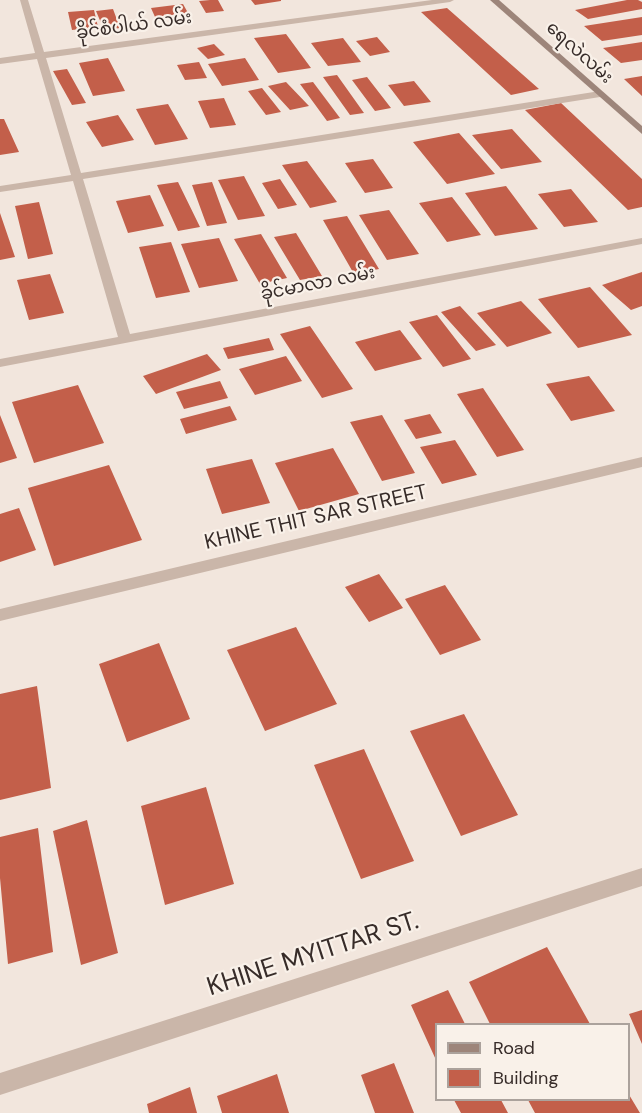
<!DOCTYPE html>
<meta charset="utf-8">
<style>
body{margin:0}
#map{position:relative;width:642px;height:1113px;overflow:hidden;background:#f2e6dd;font-family:"DM Sans",sans-serif}
canvas{display:block}
.legend{position:absolute;left:435px;top:1023px;width:195px;height:78px;box-sizing:border-box;background:#f9f1e9;border:2px solid #aba29c;margin:0;padding:8px 10px;list-style:none;font-size:18px;color:#372c29}
.legend li{display:flex;align-items:center;gap:12px;height:30px}
.legend b{width:30px;border:2px solid #aba29c}
</style>
<div id="map">
<canvas width="642" height="1113"></canvas>
<ul class="legend">
<li><b style="height:8px;background:#9d857a"></b>Road</li>
<li><b style="height:16px;background:#c35f4a"></b>Building</li>
</ul>
</div>
<script>
const ctx = document.querySelector('canvas').getContext('2d');
ctx.lineJoin = 'round';
function fill(path, color) { ctx.fillStyle = color; ctx.fill(path, 'evenodd'); }
function label(font, color, halo, rows, align = 'center') {
  ctx.font = font + ' "DM Sans","Noto Sans Myanmar",sans-serif'; ctx.lineWidth = 4.5; ctx.setLineDash([]); ctx.textBaseline = 'middle'; ctx.strokeStyle = halo; ctx.fillStyle = color; for (const [text, x, y, turn = 0] of rows) {
    ctx.save(); ctx.translate(x, y); ctx.rotate((+turn || 0) * Math.PI / 180); ctx.textAlign = isNaN(turn) ? turn : align; if (halo) ctx.strokeText(text, 0, 0); ctx.fillText(text, 0, 0); ctx.restore();
  }
}
fill(new Path2D(`
 M210,0H218L224,11L206,13L199,1Z
 M251,0H281V1L255,5Z
 M627,0H638L642,2V9L588,19L575,10Z
 M183,4L188,13L155,17L151,8Z
 M447,8L539,89L511,95L421,12Z
 M113,9L120,28L104,30L96,11Z
 M94,10L98,27L72,30L68,12Z
 M642,17V35L602,41L584,26Z
 M286,34L311,68L278,73L254,38Z
 M377,37L390,52L370,56L356,41Z
 M343,38L361,62L328,66L311,43Z
 M642,42V60L621,63L603,48Z
 M214,44L225,55L208,59L197,48Z
 M108,58L125,91L93,96L79,63Z
 M245,58L259,80L222,86L208,64Z
 M199,62L207,78L185,80L177,65Z
 M67,69L86,103L72,105L53,71Z
 M337,75L364,113L350,115L323,77Z
 M642,76V96L624,79Z
 M367,77L391,108L375,111L352,80Z
 M414,81L431,102L404,106L388,85Z
 M286,82L309,106L290,110L268,86Z
 M313,82L340,118L327,121L300,84Z
 M262,88L281,112L266,115L248,91Z
 M224,98L236,125L210,128L198,101Z
 M561,103L642,179V207L628,210L525,110Z
 M168,104L188,139L155,145L136,109Z
 M118,115L134,140L102,147L86,122Z
 M0,119H4L19,152L0,155Z
 M512,129L542,162L501,169L472,135Z
 M459,133L495,174L447,184L413,142Z
 M373,159L393,188L365,193L345,163Z
 M307,161L337,202L310,208L282,165Z
 M244,176L265,216L238,220L218,180Z
 M280,179L297,205L278,209L262,183Z
 M178,182L200,227L178,231L157,185Z
 M212,182L227,223L207,226L192,185Z
 M506,186L538,229L495,236L465,193Z
 M571,189L598,222L564,227L538,194Z
 M150,195L164,226L128,233L116,201Z
 M452,197L481,235L447,242L419,203Z
 M39,202L53,254L28,259L15,206Z
 M389,210L419,254L387,260L359,215Z
 M0,213L15,257L0,260Z
 M347,216L379,269L354,274L323,220Z
 M296,233L322,276L300,280L274,237Z
 M261,234L287,278L260,284L234,239Z
 M219,238L238,281L199,288L181,244Z
 M171,242L190,292L156,298L139,247Z
 M642,272V306L631,310L602,285Z
 M50,274L64,313L29,320L17,280Z
 M590,287L632,335L578,348L538,299Z
 M521,301L552,333L507,347L477,313Z
 M460,306L496,345L476,351L441,312Z
 M437,315L471,359L443,367L409,322Z
 M310,326L353,389L322,398L280,334Z
 M400,330L422,359L375,371L355,342Z
 M269,338L274,350L228,359L223,348Z
 M207,354L221,370L156,394L143,376Z
 M286,356L302,381L255,395L239,369Z
 M589,376L615,411L571,421L546,384Z
 M220,381L228,398L184,409L176,392Z
 M78,385L104,443L34,463L12,402Z
 M483,388L524,450L497,457L457,394Z
 M230,406L237,420L186,434L180,419Z
 M430,414L442,433L416,439L404,420Z
 M0,415L17,458L0,463Z
 M382,415L415,473L382,481L350,422Z
 M455,440L477,475L442,484L420,447Z
 M333,448L359,494L299,511L275,463Z
 M252,459L270,503L222,514L206,469Z
 M109,465L142,540L54,566L28,488Z
 M19,508L36,550L0,562V514Z
 M379,574L403,608L369,622L345,587Z
 M445,585L481,640L440,655L405,599Z
 M296,627L337,704L265,731L227,650Z
 M159,643L190,719L127,742L99,664Z
 M37,686L51,788L0,800V694Z
 M464,714L518,815L461,836L410,731Z
 M364,749L414,861L361,879L314,765Z
 M206,787L234,884L165,905L141,806Z
 M87,820L118,953L81,965L53,831Z
 M38,828L53,952L8,964L0,878V837Z
 M547,947L590,1024H490L469,982Z
 M448,990L465,1024H436V1060L411,1005Z
 M642,1010V1044L629,1014Z
 M394,1063L414,1113H375L361,1075Z
 M277,1074L289,1113H222L217,1096Z
 M190,1087L197,1113H149L147,1104Z
 M628,1093L640,1113H535L528,1100H628Z
 M454,1100H501L508,1113H461Z`), '#c35f4a');
fill(new Path2D(`
 M20,0H28L44,52L432,0H454L450,2L46,58L81,173L600,91L605,94L600,97L83,179L130,334L642,238V244L0,367V359L118,337L73,181L0,192V186L71,175L37,59L0,64V58L35,53Z
 M642,457V467L0,621V609Z
 M642,868V886L0,1095V1073Z`), '#cab6a9');
fill(new Path2D(`
 M490,0H499L642,126V134Z`), '#9d857a');
label('18px', '#372c29', '#f9f1e9', [
 ["ခိုင်စံပါယ် လမ်း",134,26,-8],
 ["ရေလဲလမ်း",579,53,42],
 ["ခိုင်မာလာ လမ်း",318,284,-11]
]);
label('21px', '#372c29', '#f9f1e9', [
 ["KHINE THIT SAR STREET",316,518,-13]
]);
label('26px', '#372c29', '#f9f1e9', [
 ["KHINE MYITTAR ST.",313,955,-18]
]);
</script>
